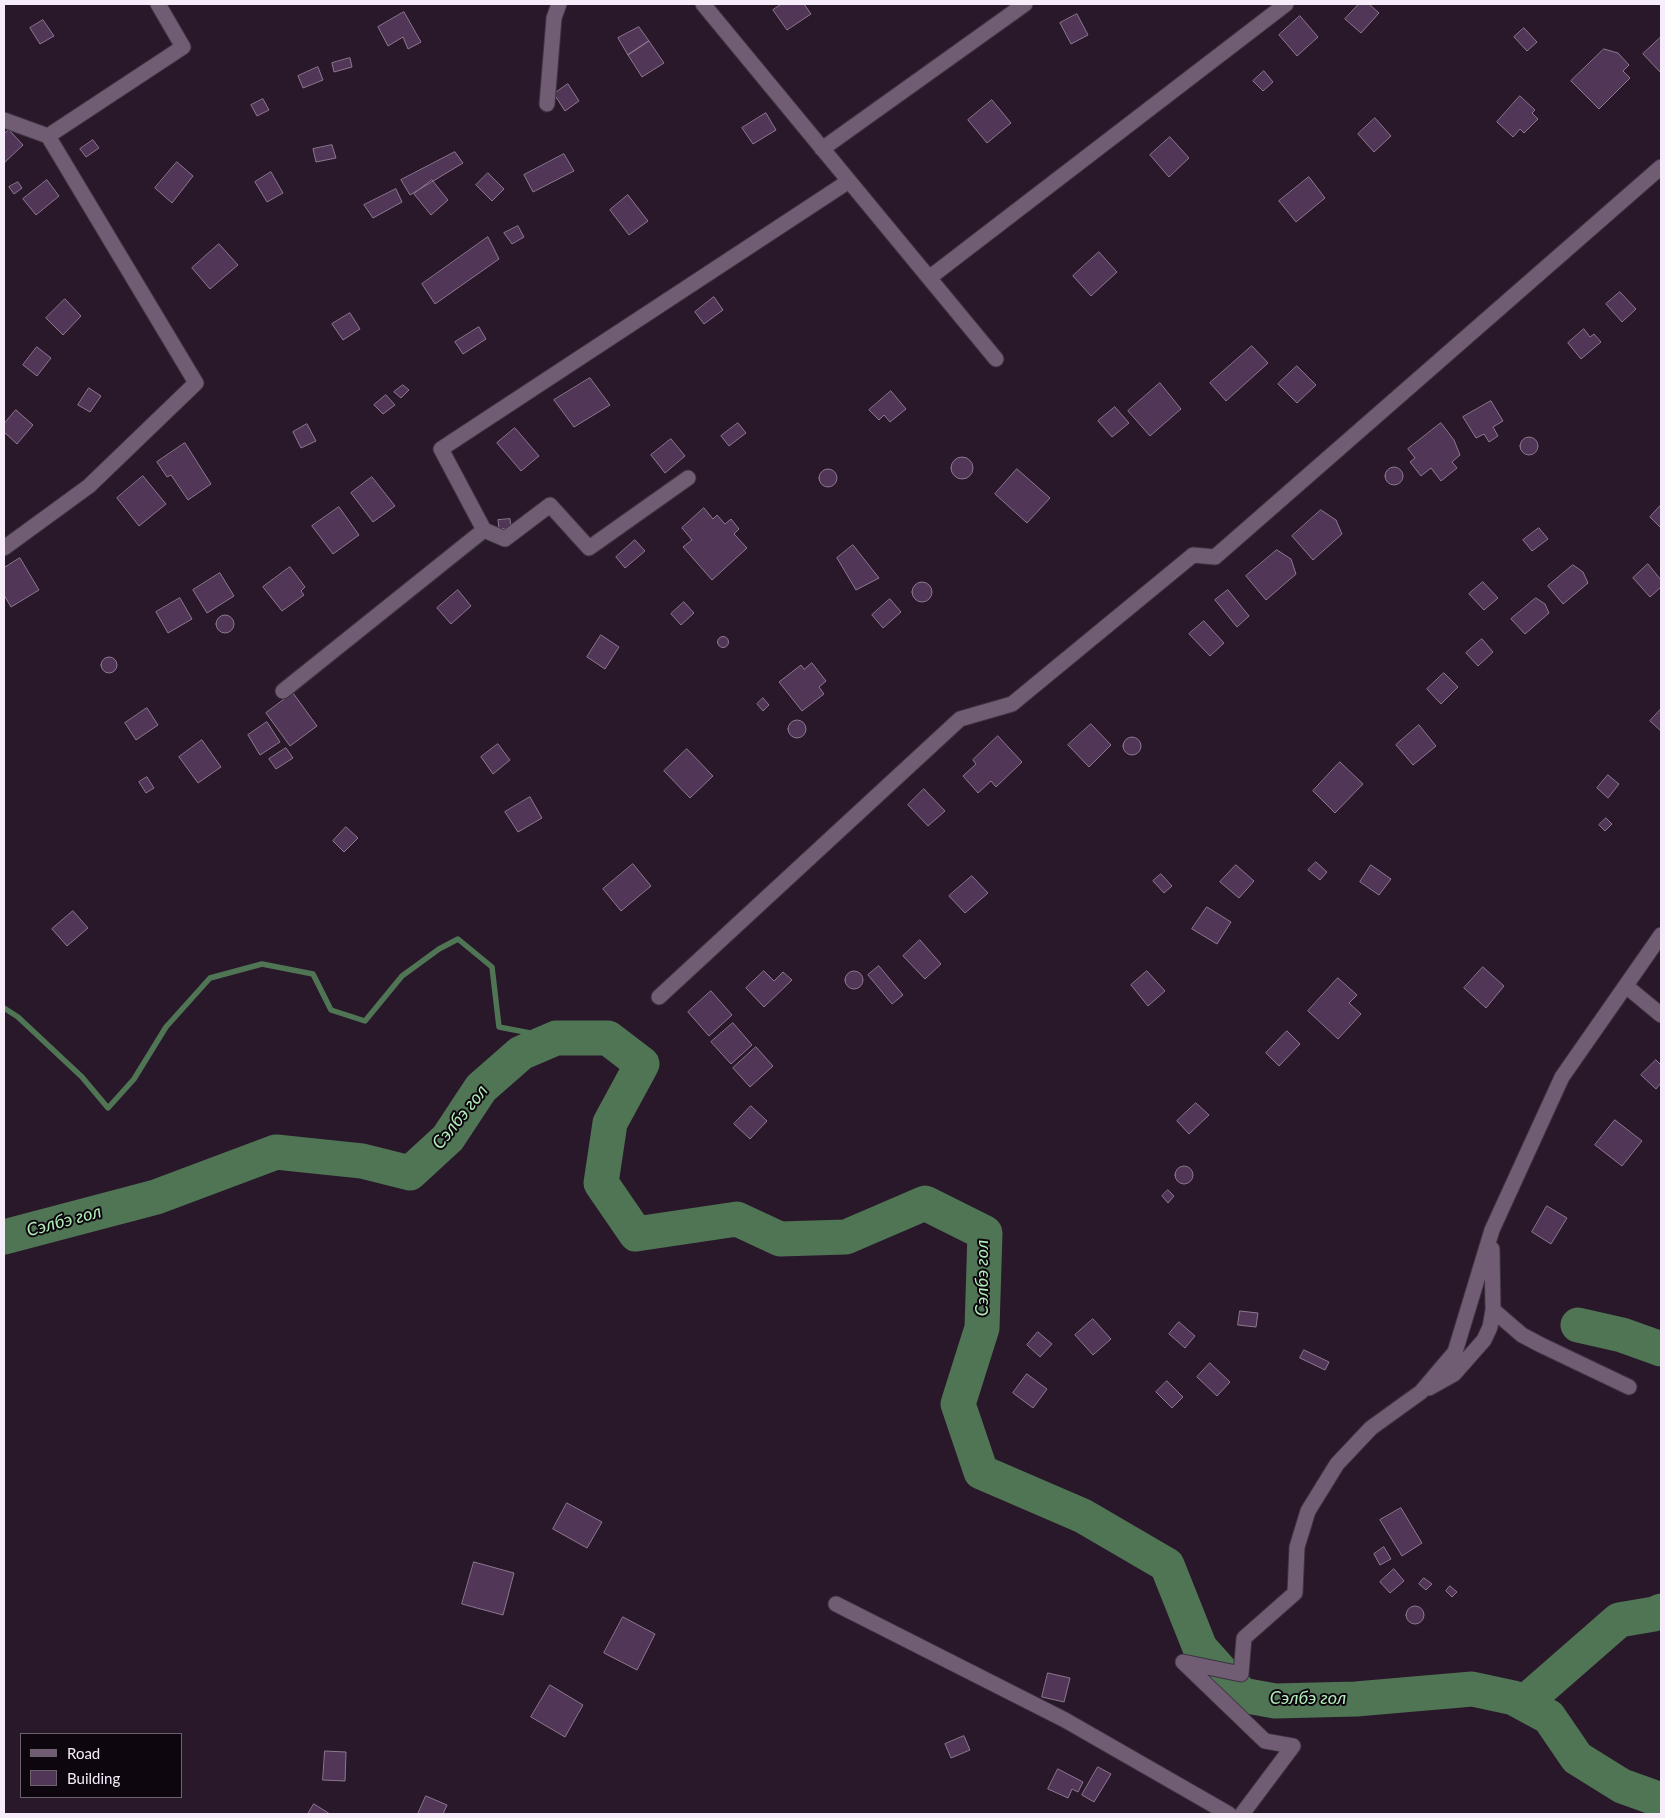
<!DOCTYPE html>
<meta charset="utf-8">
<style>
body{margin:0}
#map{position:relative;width:1665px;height:1818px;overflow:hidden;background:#28182a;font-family:Lato,sans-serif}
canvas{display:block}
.frame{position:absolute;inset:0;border:5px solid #f7ecf9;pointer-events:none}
.legend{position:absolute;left:20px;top:1733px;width:162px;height:65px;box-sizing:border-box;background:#0d060e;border:1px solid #6b626c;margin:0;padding:6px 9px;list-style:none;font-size:15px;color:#f7ecf9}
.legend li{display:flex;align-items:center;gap:10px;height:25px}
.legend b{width:25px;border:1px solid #6b626c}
</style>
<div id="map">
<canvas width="1665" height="1818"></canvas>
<div class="frame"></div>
<ul class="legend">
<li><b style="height:6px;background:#705d73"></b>Road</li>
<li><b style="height:14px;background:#523657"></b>Building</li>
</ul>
</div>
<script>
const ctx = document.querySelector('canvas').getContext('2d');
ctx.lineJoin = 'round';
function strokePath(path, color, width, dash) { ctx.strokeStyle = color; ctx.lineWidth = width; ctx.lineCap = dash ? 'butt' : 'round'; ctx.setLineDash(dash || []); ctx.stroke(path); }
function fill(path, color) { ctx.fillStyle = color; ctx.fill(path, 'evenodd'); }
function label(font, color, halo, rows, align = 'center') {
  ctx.font = font + ' Lato,sans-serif'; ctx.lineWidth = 4; ctx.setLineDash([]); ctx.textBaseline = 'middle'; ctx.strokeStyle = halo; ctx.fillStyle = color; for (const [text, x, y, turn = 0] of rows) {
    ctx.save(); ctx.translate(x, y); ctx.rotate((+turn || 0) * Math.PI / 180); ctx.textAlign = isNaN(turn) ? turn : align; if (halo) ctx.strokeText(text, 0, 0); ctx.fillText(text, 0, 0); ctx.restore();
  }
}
strokePath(new Path2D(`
 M4,1008L18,1017L82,1077L108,1108L134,1079L166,1027L210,978L262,964L313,974L331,1010L365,1021L402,976L439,949L458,939L492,967L499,1027L556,1038`), '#507554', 5.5);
strokePath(new Path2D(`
 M4,1237L156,1197L276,1152L362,1161L410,1173L448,1138L481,1088L521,1053L556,1038H608L642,1064L610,1123L601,1183L636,1234L737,1219L780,1239L846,1237L925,1203L985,1233L982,1328L958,1404L981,1472L1083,1516L1167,1565L1200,1648L1242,1695L1275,1701L1356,1699L1472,1689L1514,1698L1549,1717L1577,1758L1622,1786L1661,1800
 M1578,1325L1622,1335L1661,1349
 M1524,1703L1619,1620L1654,1614L1661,1611`), '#507554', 35);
const building = new Path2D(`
 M782,4H804L811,14L787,30L773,10Z
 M1359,4H1369L1379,13L1361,33L1345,19Z
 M404,12L421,42L408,49L403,37L388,46L378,27Z
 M1077,14L1088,35L1071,44L1060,23Z
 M1300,16L1318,37L1297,56L1279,35Z
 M43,20L54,36L40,44L30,28Z
 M639,27L649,41L628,55L618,38Z
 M1524,28L1537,42L1527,51L1514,37Z
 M1661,37V73L1643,54Z
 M649,41L664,63L642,77L628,55Z
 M1604,49L1618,53L1629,65L1623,71L1630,78L1599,109L1571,81Z
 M350,58L352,67L334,72L332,63Z
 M318,67L323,80L303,88L298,76Z
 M1264,71L1273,82L1263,91L1253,81Z
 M568,84L579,101L565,111L554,94Z
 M1520,96L1535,110L1532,113L1538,119L1524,133L1520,129L1513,137L1497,122Z
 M263,99L269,110L257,116L251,105Z
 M992,100L1011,123L987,143L968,120Z
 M766,113L776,130L753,144L742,128Z
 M1375,118L1391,136L1374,152L1358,134Z
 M9,130L23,145L4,163V134Z
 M1170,137L1189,158L1169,177L1150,155Z
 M93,140L99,148L86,157L80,149Z
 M332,145L336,158L316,162L313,149Z
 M455,152L463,163L410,195L401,180Z
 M564,154L574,171L533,192L524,175Z
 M177,162L193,176L172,203L155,188Z
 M271,172L283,193L267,202L255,182Z
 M488,173L504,189L492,201L476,185Z
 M1309,177L1325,198L1296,222L1279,201Z
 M47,180L59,196L36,215L23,199Z
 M432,180L448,200L431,215L414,194Z
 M18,182L22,188L14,194L9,187Z
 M396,189L402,202L373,218L364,205Z
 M628,195L648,221L629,235L610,210Z
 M518,226L524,237L512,244L504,233Z
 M488,237L499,259L435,304L422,284Z
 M219,244L238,265L210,289L192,268Z
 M1099,252L1117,272L1091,296L1073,276Z
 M1620,292L1636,309L1622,322L1606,304Z
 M714,297L723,310L704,324L695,312Z
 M65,299L81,316L63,335L46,318Z
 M350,313L360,329L343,340L332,324Z
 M479,327L486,339L463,354L455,342Z
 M1584,329L1590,337L1594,334L1601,342L1581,359L1568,343Z
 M1252,346L1268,363L1226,401L1210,383Z
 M37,347L51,358L37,376L23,365Z
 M1297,366L1316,385L1297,403L1278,384Z
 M590,378L610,405L574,427L554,400Z
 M1160,383L1181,409L1150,436L1128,411Z
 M403,385L409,390L401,398L394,392Z
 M89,388L101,396L90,412L78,405Z
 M891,391L906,409L890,422L884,415L879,420L869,410Z
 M386,395L395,405L383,414L374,405Z
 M1491,401L1503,421L1493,427L1498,436L1489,442L1484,434L1476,438L1463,417Z
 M1115,407L1129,423L1112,437L1098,421Z
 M16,410L33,425L17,444L4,432V424Z
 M738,423L746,433L729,446L721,436Z
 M1441,423L1454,440L1460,455L1452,462L1457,468L1441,481L1431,468L1421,476L1410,462L1415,458L1408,449Z
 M307,424L316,441L301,448L293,432Z
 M515,428L539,456L521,471L497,443Z
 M1520 446a9 9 0 1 1 18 0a9 9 0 1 1-18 0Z
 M671,439L685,456L665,473L651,455Z
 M185,443L211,484L188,500L171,475L167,477L157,462Z
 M951 468a11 11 0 1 1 22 0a11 11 0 1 1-22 0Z
 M1385 476a9 9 0 1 1 18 0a9 9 0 1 1-18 0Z
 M1017,469L1050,498L1027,523L995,494Z
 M819 478a9 9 0 1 1 18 0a9 9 0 1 1-18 0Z
 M143,476L166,504L139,526L117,498Z
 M372,477L395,506L373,522L351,493Z
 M1661,505V528L1650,517Z
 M339,507L359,535L333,554L312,526Z
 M704,508L713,519L717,515L725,524L731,519L739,529L734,534L747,548L712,580L683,547L692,540L682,528Z
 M1321,510L1336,520L1342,534L1313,560L1292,536Z
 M510,519L511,528L499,529L498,520Z
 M1539,528L1548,539L1532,551L1523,540Z
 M635,540L645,551L625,568L616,557Z
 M853,545L879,578L856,590L837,558Z
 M1277,550L1291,559L1296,574L1266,600L1246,576Z
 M20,558L39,590L11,607L4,595V568Z
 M1648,564L1661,580V587L1650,597L1633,578Z
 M1573,565L1583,572L1588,583L1563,604L1548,586Z
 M290,567L305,587L301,591L304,595L282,611L263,587Z
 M220,573L234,596L207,613L193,590Z
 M912 592a10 10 0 1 1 20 0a10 10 0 1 1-20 0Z
 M1483,582L1498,598L1484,610L1469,594Z
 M458,590L471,606L451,624L437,608Z
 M1228,590L1249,616L1237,627L1215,600Z
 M180,598L192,619L168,633L156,612Z
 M1536,598L1545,604L1549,613L1525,634L1511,619Z
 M890,599L901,612L883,628L872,615Z
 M684,602L694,613L681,625L671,614Z
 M216 624a9 9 0 1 1 18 0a9 9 0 1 1-18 0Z
 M1204,621L1224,643L1210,656L1189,634Z
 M601,635L619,647L605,669L587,657Z
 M717.5 642a5.5 5.5 0 1 1 11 0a5.5 5.5 0 1 1-11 0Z
 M1482,639L1493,652L1478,666L1466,653Z
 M101 665a8 8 0 1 1 16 0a8 8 0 1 1-16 0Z
 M812,663L826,681L819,687L824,694L802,711L779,682L801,665L804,669Z
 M1444,673L1458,687L1441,704L1427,689Z
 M293,693L317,726L290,746L266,713Z
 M763,698L769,705L763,711L757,704Z
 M147,708L158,725L136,740L125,723Z
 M1661,709V731L1650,721Z
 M788 729a9 9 0 1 1 18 0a9 9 0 1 1-18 0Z
 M267,722L280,742L260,755L248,735Z
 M1091,724L1111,745L1089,767L1068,745Z
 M1419,725L1436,746L1413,765L1396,745Z
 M998,736L1022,762L996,787L991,781L978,793L963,776L976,764L973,760Z
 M1123 746a9 9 0 1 1 18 0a9 9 0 1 1-18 0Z
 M202,740L221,767L198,783L179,757Z
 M498,744L510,760L493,774L481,757Z
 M286,748L293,758L276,769L269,759Z
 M687,749L713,776L690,798L664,771Z
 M1340,762L1363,784L1335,813L1313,791Z
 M1608,775L1619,784L1608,798L1597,788Z
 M147,777L154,788L146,793L139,782Z
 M924,789L945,811L928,826L908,805Z
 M530,797L542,818L518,832L505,812Z
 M1606,818L1612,824L1605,831L1599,825Z
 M346,827L358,838L344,852L333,841Z
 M1316,862L1327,872L1320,880L1308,870Z
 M633,864L651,886L621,911L603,889Z
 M1236,865L1254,881L1239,898L1220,882Z
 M1371,865L1391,879L1379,895L1360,882Z
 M1161,874L1172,886L1164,893L1153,881Z
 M972,876L988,893L965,913L949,896Z
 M1207,907L1231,922L1217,944L1192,929Z
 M73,911L88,928L67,946L52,929Z
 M920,940L941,964L925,979L903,956Z
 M879,966L903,995L892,1004L868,975Z
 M1483,967L1504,986L1486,1008L1464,988Z
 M764,971L774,981L783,972L792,980L764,1007L746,988Z
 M1147,971L1165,991L1148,1006L1131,985Z
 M845 980a9 9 0 1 1 18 0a9 9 0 1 1-18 0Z
 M1338,978L1357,995L1349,1003L1361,1014L1338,1039L1308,1011Z
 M711,991L732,1015L709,1036L688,1012Z
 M733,1023L752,1045L731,1064L711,1042Z
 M1287,1031L1300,1044L1279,1066L1266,1053Z
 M756,1047L773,1066L750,1087L733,1068Z
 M1656,1060L1661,1065V1083L1656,1089L1641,1075Z
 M1196,1103L1209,1115L1189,1134L1177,1121Z
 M751,1106L767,1121L750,1139L734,1124Z
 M1615,1120L1642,1141L1622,1166L1595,1145Z
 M1175 1175a9 9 0 1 1 18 0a9 9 0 1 1-18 0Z
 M1168,1190L1174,1196L1168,1203L1162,1196Z
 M1547,1206L1567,1218L1551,1244L1532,1232Z
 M1240,1311L1258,1313L1256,1327L1238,1325Z
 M1093,1319L1111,1339L1093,1355L1075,1335Z
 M1179,1322L1195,1336L1185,1348L1169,1334Z
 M1038,1332L1052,1344L1040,1357L1027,1345Z
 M1304,1350L1329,1362L1325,1370L1300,1358Z
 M1210,1363L1230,1382L1217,1396L1197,1377Z
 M1027,1374L1047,1389L1033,1408L1013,1393Z
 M1167,1381L1183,1397L1172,1408L1156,1392Z
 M567,1503L602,1522L587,1548L553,1529Z
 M1401,1508L1422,1543L1402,1556L1380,1520Z
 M1384,1547L1391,1559L1380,1565L1374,1554Z
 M474,1562L514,1573L503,1615L462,1604Z
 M1394,1569L1404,1581L1390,1593L1380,1582Z
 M1424,1578L1432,1584L1426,1590L1419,1584Z
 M1450,1586L1457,1592L1452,1597L1446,1591Z
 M1406 1615a9 9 0 1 1 18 0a9 9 0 1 1-18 0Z
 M623,1617L655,1634L637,1670L604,1653Z
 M1048,1673L1070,1678L1064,1702L1042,1697Z
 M550,1685L583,1705L565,1737L531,1717Z
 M964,1736L970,1750L951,1758L945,1744Z
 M325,1751L346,1752L345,1781L323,1780Z
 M1098,1767L1111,1774L1094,1802L1082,1795Z
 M1058,1769L1083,1782L1078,1792L1072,1789L1068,1798L1048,1789Z
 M426,1796L447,1805L443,1814H418Z
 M314,1804L330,1814H308Z`);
fill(building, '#523657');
strokePath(building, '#8c788f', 1);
const street = new Path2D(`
 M703,4L996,359
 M547,104L554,18L559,4
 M4,120L48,136L196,383L89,486L4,548
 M48,136L183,47L158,4
 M822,149L1025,4
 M929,278L1286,4
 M484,530L505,539L550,505L589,548L688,478
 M283,691L484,530L441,449L849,181
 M1626,986L1661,1015
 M659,997L960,719L1012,704L1193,555L1215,557L1661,167
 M1493,1310L1522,1335L1541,1345L1629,1387
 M1429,1388L1454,1374L1484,1340L1490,1327L1493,1310L1492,1249
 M836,1604L1065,1720L1229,1814
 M1242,1814L1293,1746L1265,1741L1183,1662L1241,1674L1244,1638L1295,1593L1297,1547L1308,1511L1337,1464L1371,1428L1421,1392L1455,1352L1492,1230L1562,1077L1661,935`);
strokePath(street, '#3e3241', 17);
strokePath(street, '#705d73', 15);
label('italic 18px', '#b1eeb8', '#0d060e', [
 ["Сэлбэ гол",460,1117,-51],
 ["Сэлбэ гол",64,1221,-15],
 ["Сэлбэ гол",982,1278,-90],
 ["Сэлбэ гол",1308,1698]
]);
</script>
